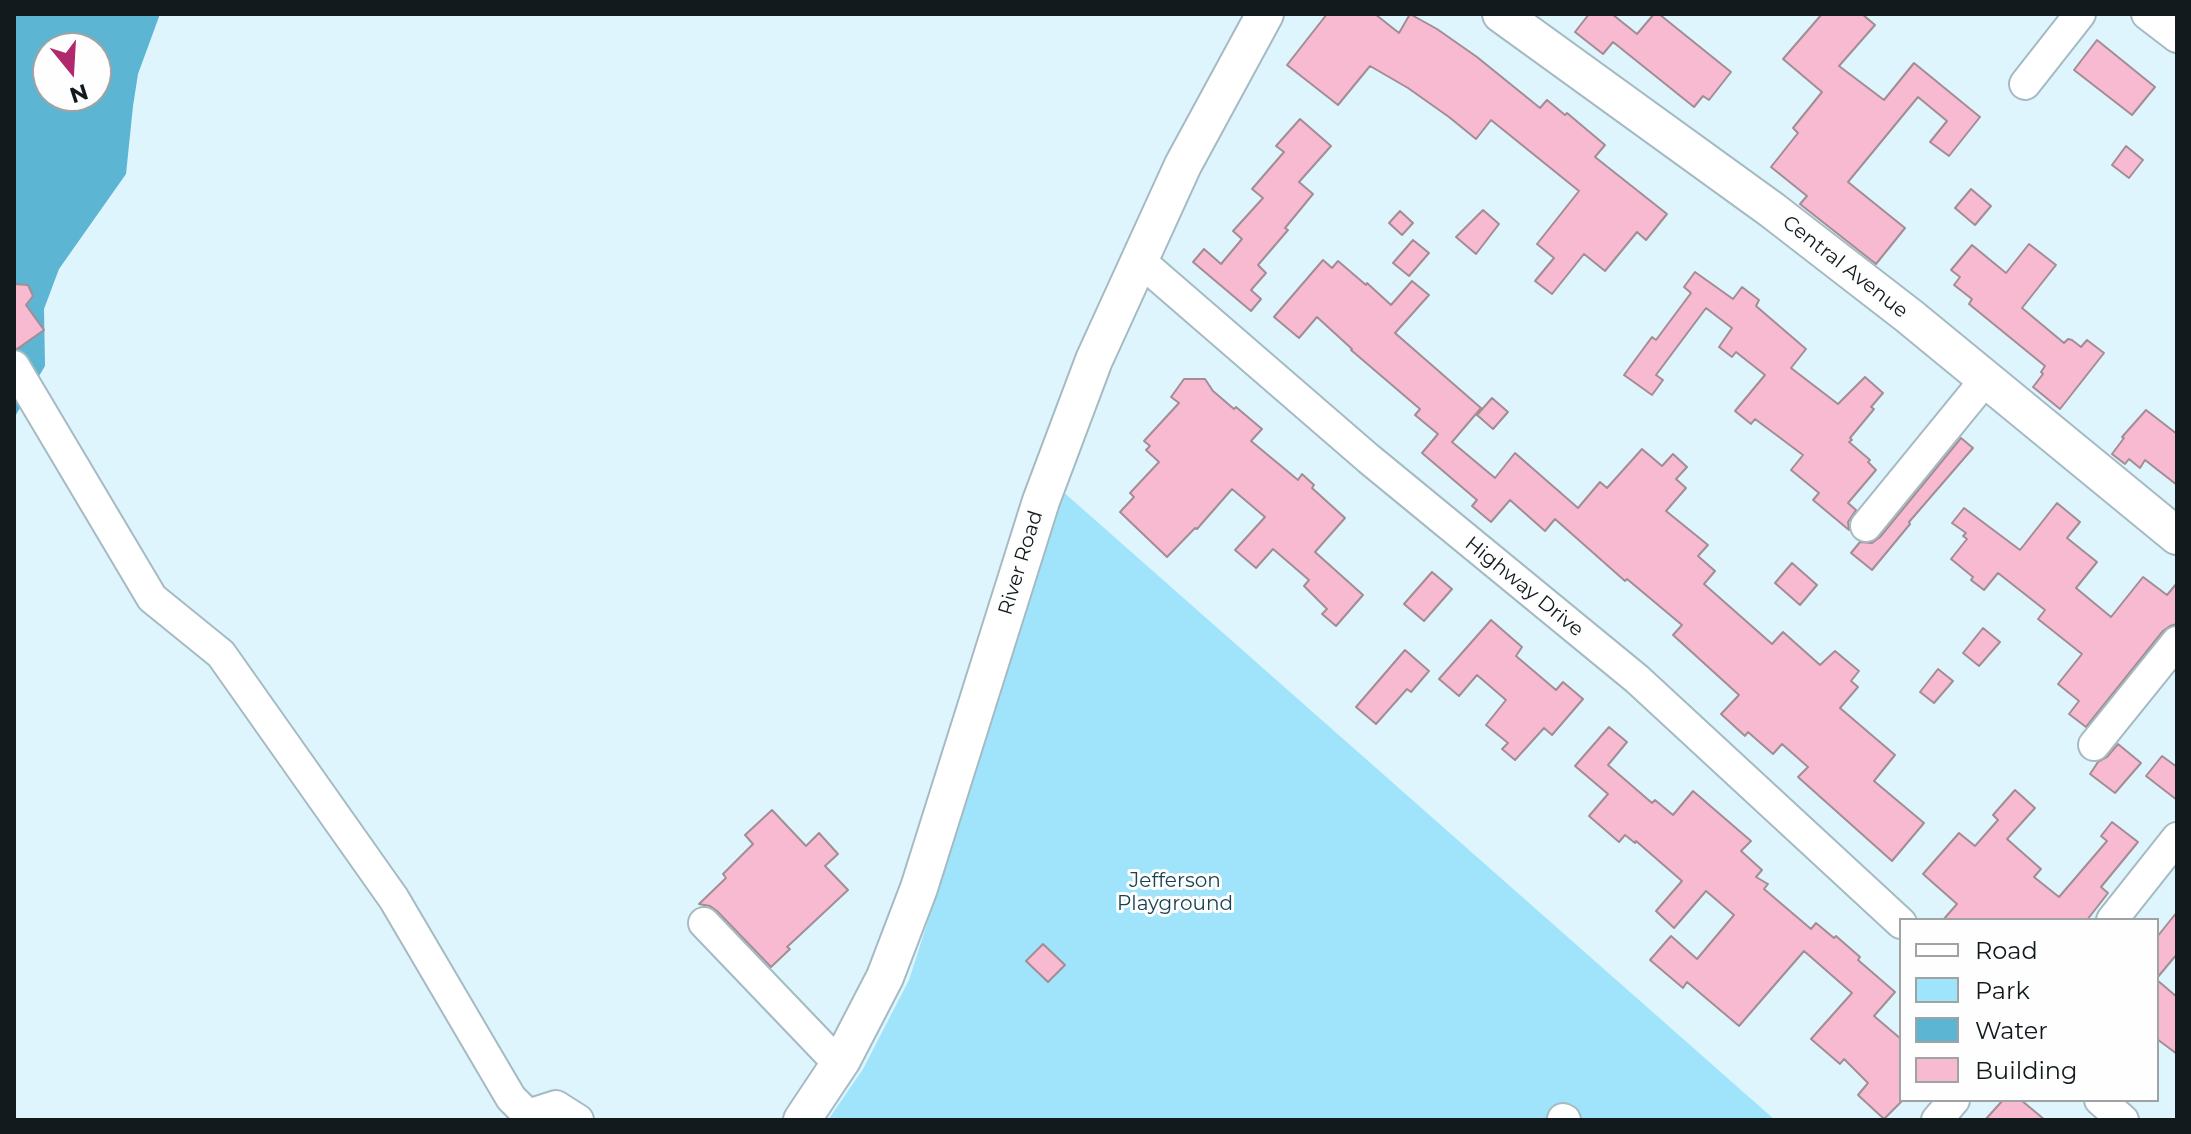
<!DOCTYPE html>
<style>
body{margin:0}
#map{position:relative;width:2191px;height:1134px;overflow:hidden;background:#dff5fe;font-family:Montserrat,sans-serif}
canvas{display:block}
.frame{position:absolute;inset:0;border:16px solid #121a1d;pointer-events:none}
.legend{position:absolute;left:1899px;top:918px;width:260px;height:184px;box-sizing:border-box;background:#fefefe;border:2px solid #a0a3a4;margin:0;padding:10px 14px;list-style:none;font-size:24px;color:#121a1d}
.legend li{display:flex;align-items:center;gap:16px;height:40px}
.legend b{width:40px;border:2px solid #a0a3a4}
.north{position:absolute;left:32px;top:32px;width:80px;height:80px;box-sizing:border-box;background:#fefefe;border:2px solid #a0a3a4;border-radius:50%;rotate:162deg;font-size:22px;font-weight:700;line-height:32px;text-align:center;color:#121a1d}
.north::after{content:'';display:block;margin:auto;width:28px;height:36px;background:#b0296d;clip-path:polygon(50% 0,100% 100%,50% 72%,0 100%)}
</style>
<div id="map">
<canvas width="2191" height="1134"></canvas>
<div class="frame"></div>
<ul class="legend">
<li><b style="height:10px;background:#fff"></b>Road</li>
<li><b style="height:22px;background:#a0e4fc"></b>Park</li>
<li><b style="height:22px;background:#5cb5d2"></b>Water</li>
<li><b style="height:22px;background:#f7bad0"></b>Building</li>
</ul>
<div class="north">N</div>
</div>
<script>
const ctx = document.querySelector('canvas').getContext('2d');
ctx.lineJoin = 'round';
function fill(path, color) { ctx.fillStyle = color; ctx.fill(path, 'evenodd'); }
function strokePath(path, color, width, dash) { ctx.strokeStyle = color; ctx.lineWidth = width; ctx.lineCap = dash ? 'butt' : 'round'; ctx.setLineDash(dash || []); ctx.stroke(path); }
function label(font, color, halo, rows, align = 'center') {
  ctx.font = font + ' Montserrat,sans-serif'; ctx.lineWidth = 6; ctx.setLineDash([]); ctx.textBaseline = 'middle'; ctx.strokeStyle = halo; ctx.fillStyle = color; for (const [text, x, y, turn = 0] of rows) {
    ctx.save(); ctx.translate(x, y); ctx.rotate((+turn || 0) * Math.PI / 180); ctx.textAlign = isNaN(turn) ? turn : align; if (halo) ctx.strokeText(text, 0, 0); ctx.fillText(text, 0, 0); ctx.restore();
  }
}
fill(new Path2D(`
 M1060,489L1775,1120H828L863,1069L909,980L986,739Z`), '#a0e4fc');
fill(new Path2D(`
 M14,14H160L138,74L133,106L126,174L59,269L44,309L45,366L14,418ZM48,48H96V96H48Z`), '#5cb5d2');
const building = new Path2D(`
 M1327,14H1375L1399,33L1410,14L1437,29L1477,57L1540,108L1547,100L1565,115L1567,113L1605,145L1595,157L1667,214L1646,240L1637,232L1605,271L1584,254L1552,294L1535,281L1554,258L1537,244L1579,191L1491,120L1476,139L1449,117L1408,88L1370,66L1338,105L1287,65Z
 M1589,14H1612L1637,34L1654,14H1659L1731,72L1709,100L1703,96L1694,107L1613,42L1603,54L1575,32Z
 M1822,14H1862L1875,25L1839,66L1884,100L1914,63L1980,117L1949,156L1930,142L1947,121L1918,97L1848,182L1905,228L1876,264L1800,204L1807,196L1771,167L1798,133L1793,128L1822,92L1783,59Z
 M2097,40L2155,87L2132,115L2074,70Z
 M1300,119L1331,146L1299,182L1313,194L1285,228L1288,230L1258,265L1266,273L1251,290L1261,299L1251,311L1193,262L1204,249L1221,264L1242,239L1233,231L1263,198L1252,189L1284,152L1276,146Z
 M2126,146L2143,160L2129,178L2112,165Z
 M1971,189L1991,206L1975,225L1955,208Z
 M1483,210L1499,224L1476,254L1456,237Z
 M1400,211L1413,223L1402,235L1389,223Z
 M1413,240L1429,253L1409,276L1393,263Z
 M2029,244L2056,265L2022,308L2064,343L2068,339L2072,340L2081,347L2087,340L2104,353L2060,409L2033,387L2043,374L2041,372L2045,366L1969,304L1972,299L1954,285L1960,277L1951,270L1972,245L2006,273Z
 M1323,260L1332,268L1338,261L1366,285L1367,283L1391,305L1412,281L1429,295L1395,333L1481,408L1452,442L1495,478L1515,453L1578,508L1600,482L1607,488L1642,449L1662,466L1673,454L1687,467L1676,479L1686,488L1666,511L1708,545L1698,556L1715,571L1704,584L1772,644L1783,632L1820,665L1835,651L1859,671L1851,681L1858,687L1840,708L1895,755L1874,781L1924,823L1892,861L1798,777L1808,767L1782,744L1773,754L1748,732L1745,736L1721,714L1739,695L1673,635L1682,625L1627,579L1625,581L1555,519L1545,531L1510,500L1491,522L1472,506L1477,500L1422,453L1438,434L1415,415L1420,409L1351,350L1352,349L1317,317L1299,338L1274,317Z
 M1695,272L1733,299L1742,287L1759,300L1756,306L1806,349L1791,368L1838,404L1865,377L1883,393L1871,407L1874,409L1850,438L1852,440L1849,442L1870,460L1868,462L1876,470L1848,503L1856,510L1848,522L1849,530L1813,500L1819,493L1791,470L1803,455L1755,419L1751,424L1735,411L1765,375L1736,352L1732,357L1719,347L1732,328L1706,308L1656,375L1663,380L1652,395L1624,375L1652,337L1656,340L1691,293L1684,287Z
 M14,284L28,285L33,296L26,305L44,330L17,349L14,348Z
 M1184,379H1205L1213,391L1234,409L1236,407L1262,429L1251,441L1298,480L1302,474L1314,485L1312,488L1345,518L1315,552L1363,595L1336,626L1322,614L1327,609L1304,586L1309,580L1273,549L1256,568L1235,550L1265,517L1232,489L1197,529L1195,528L1167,557L1120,512L1134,497L1130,493L1159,462L1146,450L1150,446L1144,441L1179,403L1171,397Z
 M1492,398L1508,412L1493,429L1477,415Z
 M2146,410L2177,434V485L2145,460L2140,468L2129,459L2125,464L2112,454L2124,438L2122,437Z
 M1961,438L1973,448L1909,522L1910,524L1872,570L1851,553L1860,542L1872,543L1880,537Z
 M2057,503L2080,522L2067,538L2097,562L2076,588L2111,617L2143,577L2167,595L2177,583V624L2170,626L2163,631L2086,727L2069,714L2079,701L2058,684L2082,654L2038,619L2045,610L1998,573L1984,590L1971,580L1973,577L1951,559L1967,539L1963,536L1966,533L1952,523L1964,508L2020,550Z
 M1792,563L1817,585L1800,605L1775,583Z
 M1432,572L1452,589L1424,621L1404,604Z
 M1491,620L1522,647L1516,656L1556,690L1563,682L1583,699L1552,735L1544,728L1515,760L1502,749L1508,743L1486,725L1506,700L1477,675L1459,696L1439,679Z
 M1983,628L2000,642L1979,666L1963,653Z
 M1405,650L1429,671L1411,692L1407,689L1376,724L1356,707Z
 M1938,669L1953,681L1934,703L1920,692Z
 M1609,727L1627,742L1608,765L1652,803L1655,800L1673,815L1693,791L1751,841L1741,851L1762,870L1756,877L1768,884L1764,889L1811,929L1816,923L1834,938L1836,936L1860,957L1858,960L1895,992L1874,1016L1901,1039V1102L1884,1119L1858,1095L1868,1083L1844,1059L1840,1064L1811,1039L1852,993L1804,951L1739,1026L1687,982L1683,988L1650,960L1671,936L1697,959L1734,915L1706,891L1674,928L1656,911L1682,881L1636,841L1635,843L1625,835L1619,842L1589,816L1608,794L1575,766Z
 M2118,744L2141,763L2115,793L2090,774L2098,762L2107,757Z
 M2162,756L2177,767V800L2146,776Z
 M2015,790L2035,808L2007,839L2041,869L2034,877L2059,897L2107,841L2101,836L2112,822L2138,842L2101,887L2108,893L2087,920H1943L1957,904L1923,874L1959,833L1975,846L1998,820L1993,815Z
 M772,810L806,846L819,833L838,854L825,866L848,890L787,947L790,949L771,967L717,911L710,906L699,904L726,878L723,874L753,844L745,835Z
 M2177,912V954L2157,978V937Z
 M1043,944L1065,965L1048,982L1026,961Z
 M2157,980L2177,997V1054L2157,1039Z
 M2003,1100H2021L2045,1120H1985Z`);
fill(building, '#f7bad0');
strokePath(building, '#a28d94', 2);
const minor = new Path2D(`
 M2147,14L2177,37
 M2025,84L2080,14
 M1139,260L1369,459L1637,679L1901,923
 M14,366L152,598L221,654L394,899L511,1098L528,1115L556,1106L578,1120
 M1866,526L1986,379
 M2094,745L2177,642
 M2112,920L2177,838
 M704,923L839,1064
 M2100,1100L2123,1120
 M1563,1119L1565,1120
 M1937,1120L1954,1100`);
const major = new Path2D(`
 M1501,14L1772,210L1909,316L2177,536
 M802,1120L842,1060L885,977L919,888L1041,501L1094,360L1183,165L1265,14`);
strokePath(minor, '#a5bac2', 34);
strokePath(major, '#a5bac2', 40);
strokePath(minor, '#fff', 30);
strokePath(major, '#fff', 36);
label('20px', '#121a1d', '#fefefe', [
 ["Central Avenue",1845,267,38],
 ["River Road",1021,563,-73],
 ["Highway Drive",1524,587,39]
]);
label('20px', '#1a4350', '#fefefe', [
 ["Jefferson",1175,881],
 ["Playground",1175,904]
]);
</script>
